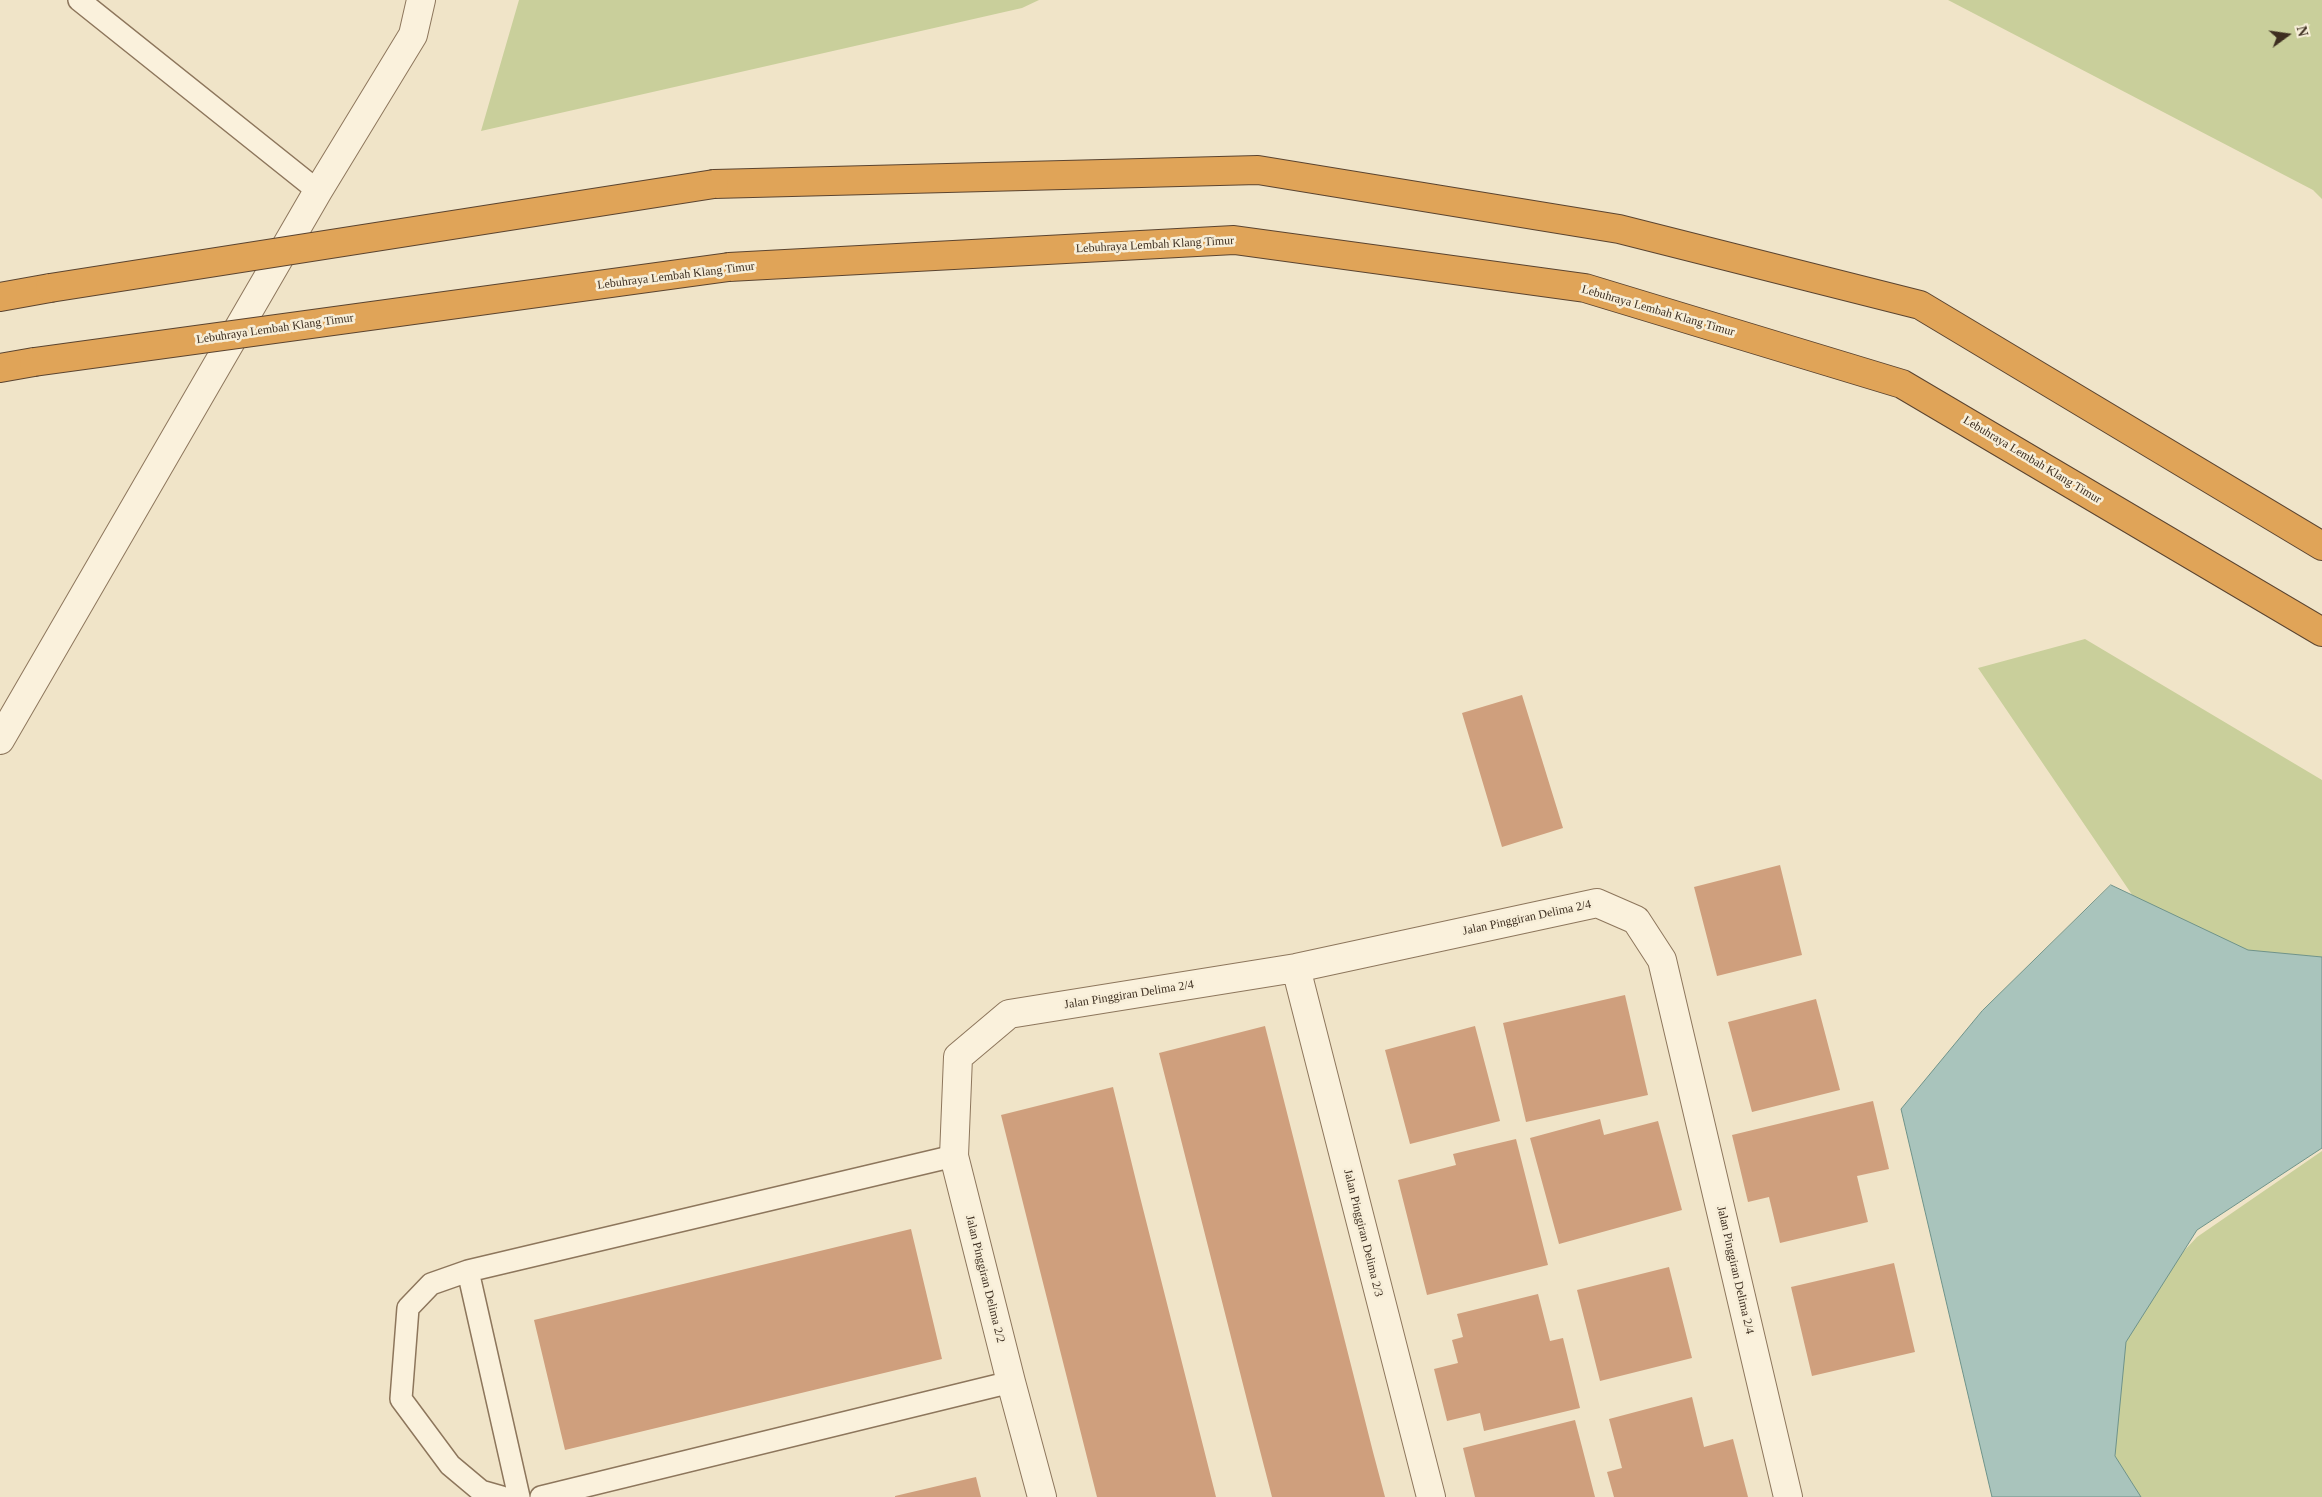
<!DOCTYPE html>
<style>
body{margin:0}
#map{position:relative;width:2322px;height:1497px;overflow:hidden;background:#f0e4c8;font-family:Georgia,serif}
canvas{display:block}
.north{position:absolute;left:2262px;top:10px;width:50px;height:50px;-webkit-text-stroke:4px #f7eed8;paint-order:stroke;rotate:76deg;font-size:14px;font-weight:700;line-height:20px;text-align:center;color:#3d2e20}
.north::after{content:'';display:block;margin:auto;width:18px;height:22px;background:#3d2e20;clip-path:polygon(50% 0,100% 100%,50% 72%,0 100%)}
</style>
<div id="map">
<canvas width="2322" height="1497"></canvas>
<div class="north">N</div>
</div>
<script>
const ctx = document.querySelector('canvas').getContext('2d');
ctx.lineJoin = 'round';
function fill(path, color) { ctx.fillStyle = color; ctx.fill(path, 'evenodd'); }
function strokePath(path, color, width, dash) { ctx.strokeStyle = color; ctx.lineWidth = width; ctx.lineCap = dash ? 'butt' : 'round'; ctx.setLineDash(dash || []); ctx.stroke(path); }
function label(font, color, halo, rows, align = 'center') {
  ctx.font = font + ' Georgia,serif'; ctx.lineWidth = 5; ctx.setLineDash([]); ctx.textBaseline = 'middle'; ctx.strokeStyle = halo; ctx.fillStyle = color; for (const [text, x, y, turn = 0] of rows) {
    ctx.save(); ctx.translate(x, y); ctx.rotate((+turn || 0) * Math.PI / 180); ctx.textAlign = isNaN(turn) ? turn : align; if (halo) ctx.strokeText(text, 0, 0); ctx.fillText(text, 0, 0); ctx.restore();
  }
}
fill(new Path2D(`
 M519,0H1039L1022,8L481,131Z
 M1948,0H2322V199L2313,190Z
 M2085,639L2322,780V966L2253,961L2137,902L1978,668Z
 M2322,1151V1497H2119L2105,1336L2197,1237Z`), '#c9cf9b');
const water = new Path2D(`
 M2111,885L2248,950L2322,957V1148L2197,1230L2126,1342L2115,1456L2141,1497H1992L1901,1109L1982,1011Z`);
fill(water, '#a9c4bc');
strokePath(water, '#6f938a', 1);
fill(new Path2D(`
 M1522,695L1563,828L1502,847L1462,713Z
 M1780,865L1802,955L1717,976L1694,887Z
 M1625,995L1648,1095L1526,1122L1503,1023Z
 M1816,999L1840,1090L1752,1112L1728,1022Z
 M1265,1026L1373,1452L1385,1497H1272L1250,1412L1159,1053Z
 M1475,1026L1500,1121L1410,1144L1385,1050Z
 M1113,1087L1138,1189L1216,1497H1097L1035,1251L1001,1115Z
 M1873,1101L1889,1169L1857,1176L1868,1222L1780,1243L1769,1197L1748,1202L1732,1135Z
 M1600,1119L1604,1135L1658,1121L1682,1210L1559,1244L1530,1138Z
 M1516,1139L1548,1265L1427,1295L1398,1180L1456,1165L1453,1154Z
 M911,1229L942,1359L565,1450L534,1320Z
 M1894,1263L1915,1352L1812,1376L1791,1287Z
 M1669,1267L1692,1358L1600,1381L1577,1290Z
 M1538,1294L1550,1341L1563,1338L1580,1408L1484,1431L1480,1413L1447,1421L1434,1369L1458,1363L1452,1340L1463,1337L1457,1314Z
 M1692,1397L1704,1447L1733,1439L1748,1497H1614L1607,1472L1622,1468L1609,1419Z
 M1575,1420L1595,1497H1475L1463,1448Z
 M976,1477L981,1497H895V1496Z`), '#cf9f7d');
const lane = new Path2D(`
 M79,0L318,191
 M468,1271L519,1497
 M502,1497L481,1491L450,1465L401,1399L408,1308L431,1284L468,1271L954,1156
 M541,1497L1011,1382`);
const street = new Path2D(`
 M0,740L318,191L413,35L421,0
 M1296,968L1431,1497
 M1042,1497L1011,1382L954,1156L958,1057L1009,1014L1296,968L1597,903L1636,920L1662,960L1788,1497`);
const highway = new Path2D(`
 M714,184L1258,170L1619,229L1920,305L2322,546
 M729,267L1234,240L1585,288L1902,384L2322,632
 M0,297L50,288
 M0,368L34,362`);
strokePath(lane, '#8d765c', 24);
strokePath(street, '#8d765c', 30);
strokePath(highway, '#5b4430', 30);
strokePath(lane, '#faf1dc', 21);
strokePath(street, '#faf1dc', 28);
strokePath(highway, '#e0a458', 28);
const highwayBridge = new Path2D(`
 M50,288L714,184
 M34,362L729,267`);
strokePath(highwayBridge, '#5b4430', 30, []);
strokePath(highwayBridge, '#e0a458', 28);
label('12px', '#3d2e20', '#f7eed8', [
 ["Lebuhraya Lembah Klang Timur",1155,245,-3],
 ["Lebuhraya Lembah Klang Timur",676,276,-7],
 ["Lebuhraya Lembah Klang Timur",1658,311,16],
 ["Lebuhraya Lembah Klang Timur",275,329,-8],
 ["Lebuhraya Lembah Klang Timur",2032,460,31],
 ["Jalan Pinggiran Delima 2/4",1527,918,-12],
 ["Jalan Pinggiran Delima 2/4",1129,995,-9],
 ["Jalan Pinggiran Delima 2/3",1363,1233,76],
 ["Jalan Pinggiran Delima 2/4",1735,1270,77],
 ["Jalan Pinggiran Delima 2/2",985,1279,76]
]);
</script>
